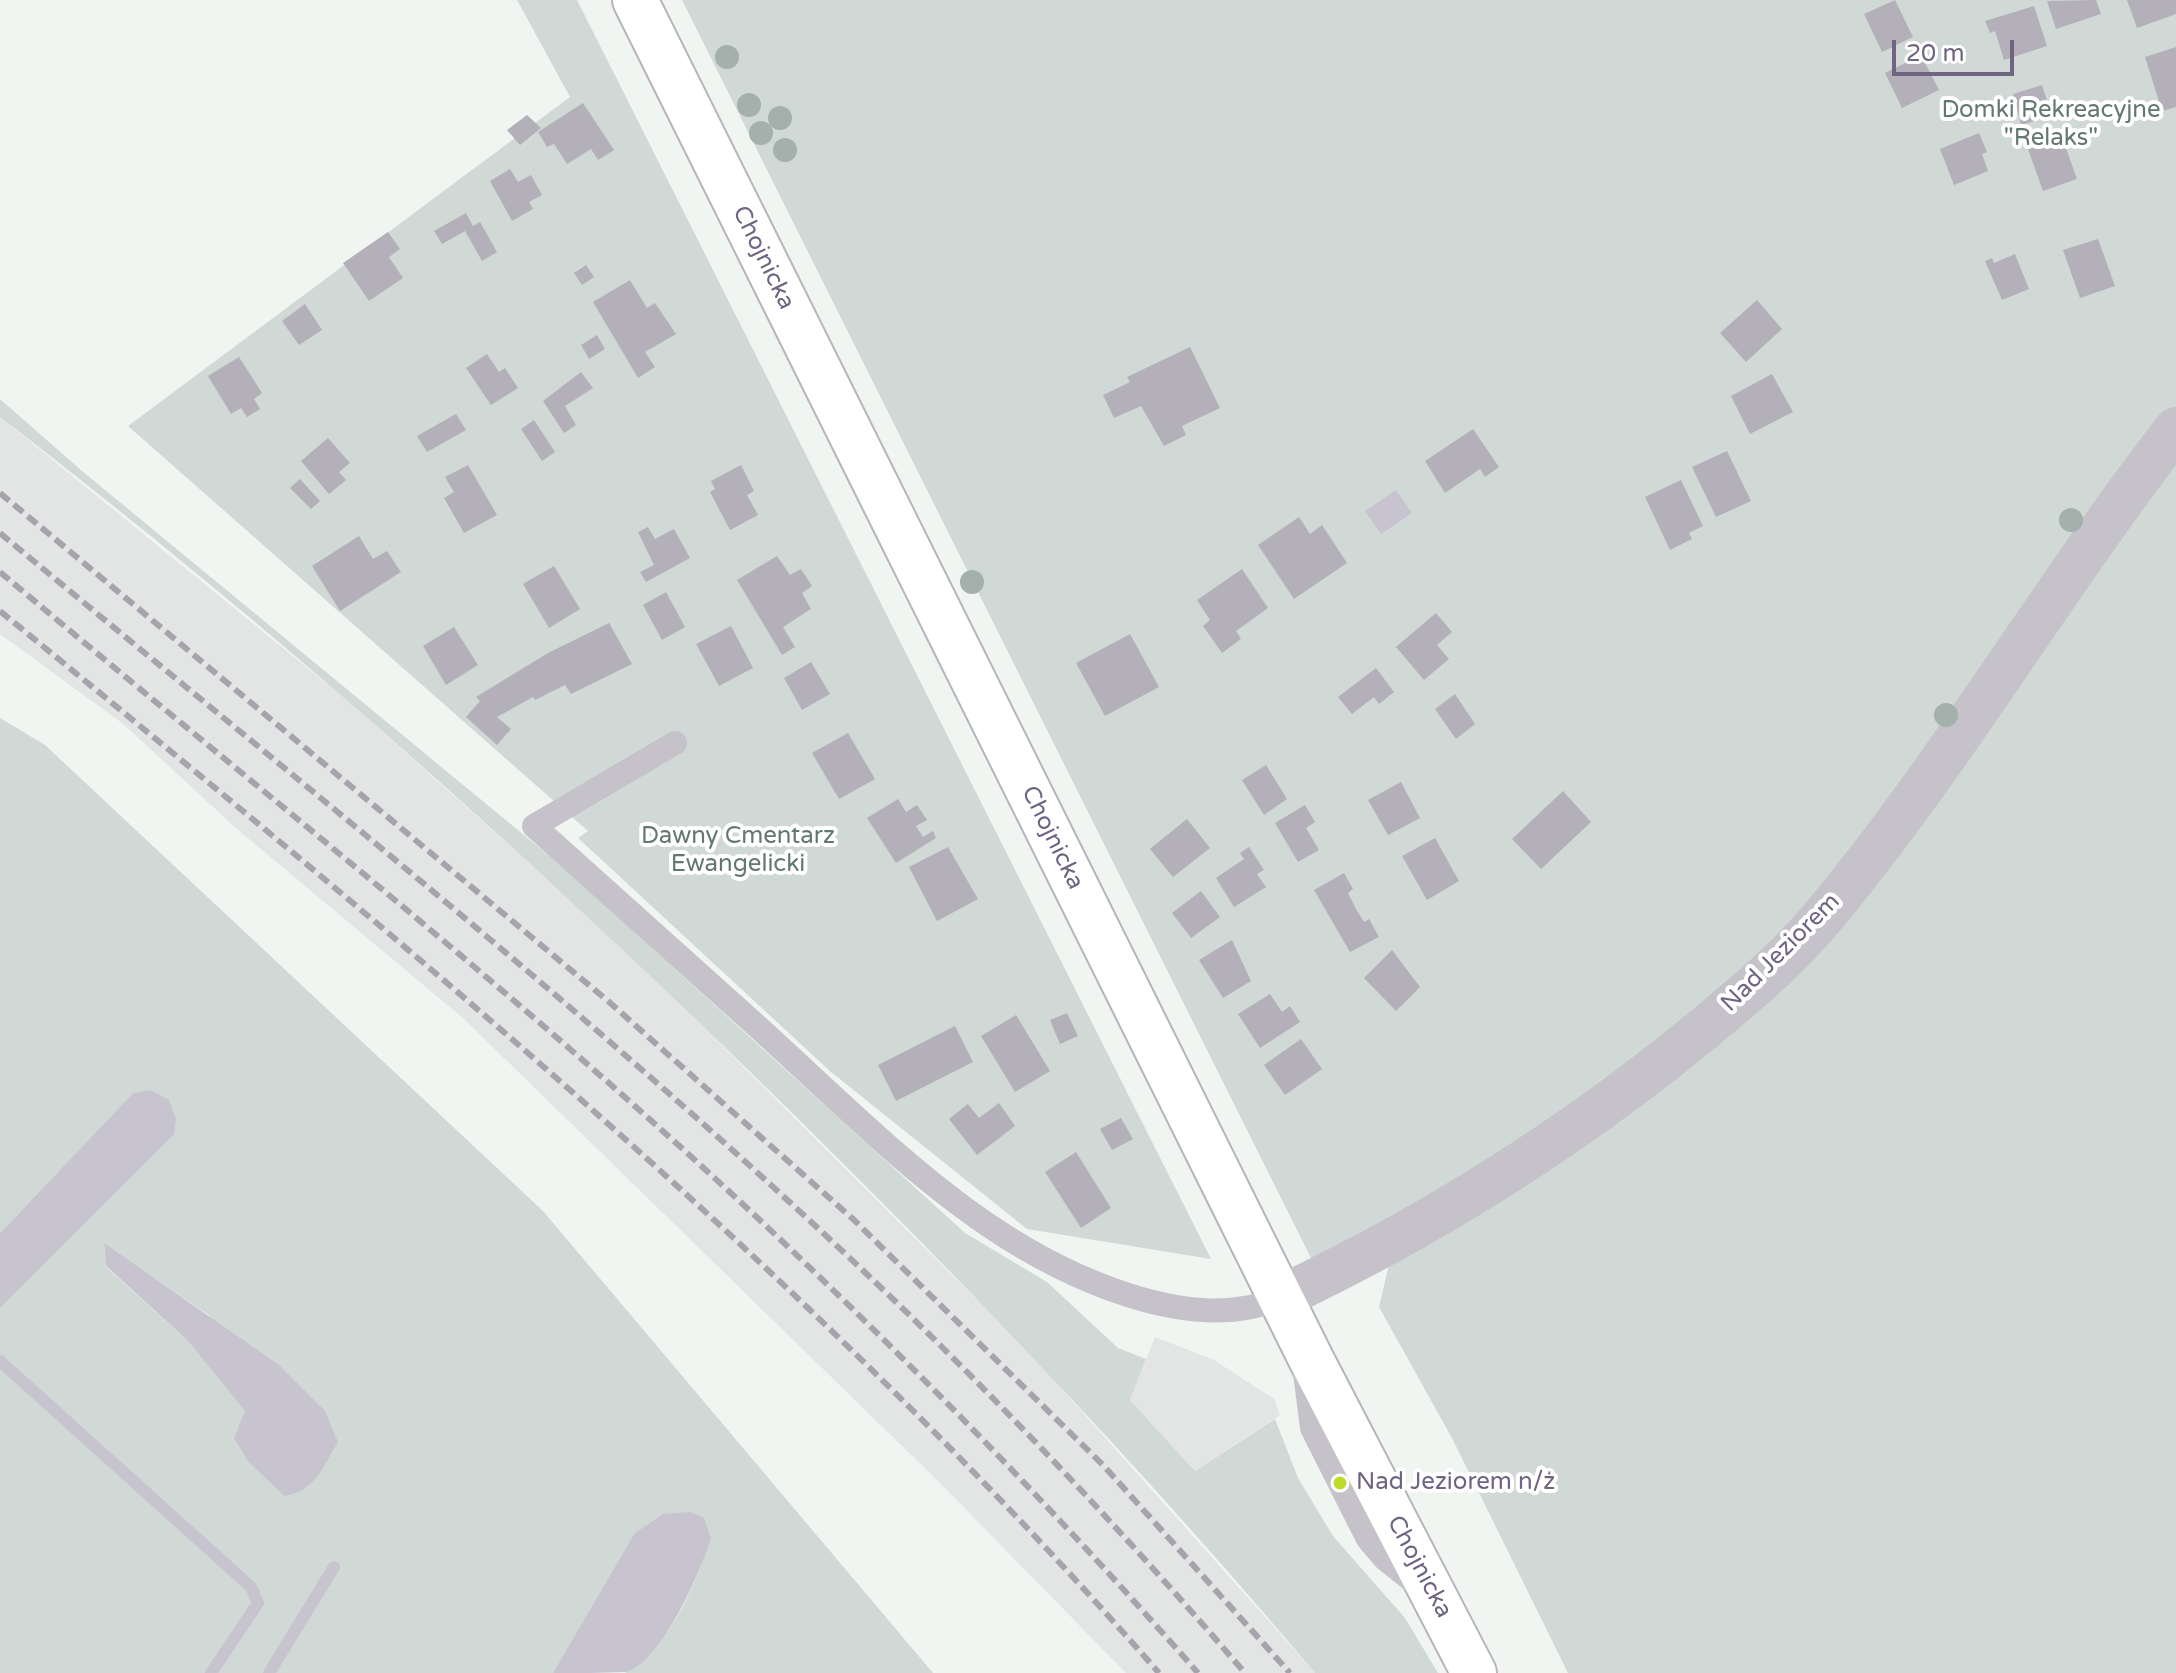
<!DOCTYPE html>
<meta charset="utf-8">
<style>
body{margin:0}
#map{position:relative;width:2176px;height:1673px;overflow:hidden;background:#f1f5f1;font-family:"Varela Round",sans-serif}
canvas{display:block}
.scale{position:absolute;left:1892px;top:40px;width:122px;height:36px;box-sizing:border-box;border:4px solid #6f6481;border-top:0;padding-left:10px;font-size:24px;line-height:28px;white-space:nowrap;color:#6f6481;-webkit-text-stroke:6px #fff;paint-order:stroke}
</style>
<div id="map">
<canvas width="2176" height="1673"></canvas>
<div class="scale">20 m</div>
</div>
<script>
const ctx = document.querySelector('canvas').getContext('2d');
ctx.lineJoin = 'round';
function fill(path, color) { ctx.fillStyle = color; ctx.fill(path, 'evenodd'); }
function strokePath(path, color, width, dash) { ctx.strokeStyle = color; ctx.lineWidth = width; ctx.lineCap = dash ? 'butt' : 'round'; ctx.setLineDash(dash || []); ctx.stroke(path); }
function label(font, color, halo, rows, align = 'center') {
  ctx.font = font + ' "Varela Round",sans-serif'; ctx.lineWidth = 8; ctx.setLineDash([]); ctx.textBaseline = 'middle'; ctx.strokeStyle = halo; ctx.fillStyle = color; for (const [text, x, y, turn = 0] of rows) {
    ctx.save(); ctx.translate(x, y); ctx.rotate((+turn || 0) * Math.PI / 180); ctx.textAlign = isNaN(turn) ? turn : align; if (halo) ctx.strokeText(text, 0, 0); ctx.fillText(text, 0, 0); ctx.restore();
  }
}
fill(new Path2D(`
 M0,417L348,701L624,948L1027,1350L1315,1673H1126L941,1484L464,1019L237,829L122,723L0,634Z
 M1155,1337L1214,1360L1274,1399L1280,1415L1195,1471L1130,1400Z`), '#e3e5e4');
fill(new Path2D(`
 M517,0H577L1211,1259L1027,1229L831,1072L578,838L588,831L128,426L570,97Z
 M682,0H2176V410L1873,836L1723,996L1525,1143L1316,1268Z
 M0,399L82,471L564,868L965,1233L1047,1282L1118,1348L1146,1359L1130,1400L1195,1471L1275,1419L1298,1478L1333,1536L1405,1618L1438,1673H1315C1148,1474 969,1287 784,1105C536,861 276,629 0,417Z
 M2176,455V1673H1568L1453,1440L1379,1307L1389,1264L1728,1024Z
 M0,718L45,745L543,1211L933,1673H625C671,1647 694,1586 711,1538L572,1643L553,1673H0V1308L174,1135L133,1093L0,1233ZM104,1244L210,1316L284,1496L246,1411L188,1341L106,1267Z`), '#d0d9d5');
fill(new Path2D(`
 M1396,490L1412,513L1381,534L1365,511Z
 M150,1090L169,1100L176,1119L174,1135L0,1308V1233L133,1093Z
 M104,1243L279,1365L325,1411L338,1442C323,1467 314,1492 284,1496L248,1461L234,1438L245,1411L188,1341L106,1266Z
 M690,1512L704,1518L711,1539C699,1574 664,1658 627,1672C607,1673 574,1673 553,1673L635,1533L663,1514Z`), '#c7c4d0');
strokePath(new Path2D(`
 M0,1361L251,1587L258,1603L211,1673
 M269,1673L334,1567`), '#c7c4d0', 12);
fill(new Path2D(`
 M1895,0L1913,37L1882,52L1864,14Z
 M2096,0L2101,14L2056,29L2047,1Z
 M2127,0H2176V14L2137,28Z
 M2034,6L2047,46L2004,60L1995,31L1990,33L1985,21Z
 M2176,47V107L2162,111L2145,57Z
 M1921,55L1939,90L1902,108L1885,73Z
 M2042,85L2052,116L2021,125L2013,94Z
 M583,103L614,150L598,160L591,149L567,164L554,144L547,147L538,132Z
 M527,115L541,128L520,145L507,130Z
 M1979,133L1987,152L1982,154L1988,171L1954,185L1940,149Z
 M2062,137L2077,179L2043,191L2028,149Z
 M510,169L518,182L531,175L542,195L529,202L533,209L512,221L490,181Z
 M466,213L473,226L480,222L497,252L482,261L465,231L442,244L434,231Z
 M388,232L400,249L389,257L403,278L369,301L343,263Z
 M2098,239L2115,286L2080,298L2063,250Z
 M2015,254L2029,289L2002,300L1985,261L1992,258L1994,263Z
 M586,265L594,277L582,285L574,273Z
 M630,280L647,308L655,303L676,334L645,352L655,367L638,378L593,302Z
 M1757,300L1782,329L1746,362L1720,333Z
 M305,304L322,330L299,345L282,321Z
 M597,335L605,349L589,359L581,345Z
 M1190,347L1220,408L1182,426L1186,435L1164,446L1141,406L1114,418L1103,395L1130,382L1127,377Z
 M487,354L499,372L505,368L518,388L491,405L466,368Z
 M239,357L262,393L254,399L260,409L247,417L241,408L231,414L208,376Z
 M581,372L593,388L565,406L576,425L564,433L543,401Z
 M1772,374L1793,412L1750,434L1731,396Z
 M456,414L466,430L427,452L417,436Z
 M534,420L555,452L542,461L521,429Z
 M1473,429L1499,467L1485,477L1480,469L1445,493L1425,461Z
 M328,438L350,463L339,472L346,480L329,494L301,461Z
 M1727,451L1751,501L1716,517L1692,467Z
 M468,465L497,515L464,533L444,498L454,492L445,477Z
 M741,465L754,491L747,495L758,515L730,530L710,492L715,489L711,481Z
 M300,479L320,501L311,509L290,488Z
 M1681,480L1703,526L1689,533L1692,539L1670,550L1645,497Z
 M1299,517L1310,534L1322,525L1347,563L1294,599L1258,545Z
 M648,527L655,539L674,529L690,558L646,582L640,572L654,565L638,532Z
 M359,536L373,559L387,551L401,572L340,611L312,566Z
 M777,556L790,575L801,569L812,586L802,593L811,609L783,627L795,647L782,655L737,580Z
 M554,566L580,609L549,628L523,584Z
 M1242,569L1268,608L1236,631L1241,639L1222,653L1203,626L1210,620L1197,600Z
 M666,592L685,627L662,640L643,605Z
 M1436,613L1452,632L1437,645L1449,659L1424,680L1396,647Z
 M609,623L632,664L571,694L565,685L535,700L533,697L497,717L511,729L497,745L466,717L480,701L476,697L548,653Z
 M731,626L753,668L719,686L696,644Z
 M454,627L478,665L446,685L423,646Z
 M1130,634L1159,687L1105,716L1076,663Z
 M811,662L830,694L802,710L784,678Z
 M1376,668L1394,692L1379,704L1374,697L1352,714L1338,697Z
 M1455,694L1475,724L1456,739L1435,709Z
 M848,733L875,779L839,799L812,753Z
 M1266,765L1287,799L1264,815L1242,780Z
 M1401,782L1420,818L1388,835L1368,800Z
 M1563,791L1591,822L1541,869L1512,839Z
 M898,799L906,812L917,805L927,820L916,826L923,837L933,831L936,838L896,863L867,818Z
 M1305,805L1315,822L1306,828L1319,850L1298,862L1275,823Z
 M1187,819L1210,848L1173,877L1150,849Z
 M1435,838L1459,881L1427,900L1402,856Z
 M948,847L978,899L937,921L909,867Z
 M1249,847L1264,870L1257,874L1266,887L1234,907L1216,878L1244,859L1240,853Z
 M1344,873L1353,889L1348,893L1356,909L1364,922L1369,919L1379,937L1350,952L1314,890Z
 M1201,891L1220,917L1191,938L1172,913Z
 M1232,940L1251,981L1223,998L1199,960Z
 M1392,950L1420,987L1396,1011L1364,978Z
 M1270,994L1282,1012L1290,1006L1300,1022L1260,1048L1238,1014Z
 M1067,1013L1078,1036L1060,1044L1050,1020Z
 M1016,1015L1050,1071L1015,1092L981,1036Z
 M955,1026L973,1062L896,1101L878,1065Z
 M1301,1039L1322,1069L1285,1095L1264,1065Z
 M999,1103L1015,1126L977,1155L949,1119L968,1104L979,1118Z
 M1121,1118L1133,1139L1112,1150L1100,1129Z
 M1076,1152L1111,1208L1081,1228L1045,1172Z`), '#b3b0ba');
const secondary = new Path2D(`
 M635,0L1312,1361L1474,1673`);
strokePath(secondary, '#b8b4bd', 48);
strokePath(new Path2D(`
 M675,743L534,826C609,893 684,961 759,1028C833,1095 906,1169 988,1225C1063,1276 1193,1338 1281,1297
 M1304,1365L1312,1428L1368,1539L1385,1559L1420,1587`), '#c5c2c9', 24);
strokePath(new Path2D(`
 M1281,1297C1431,1226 1572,1137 1700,1032C1742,997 1786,961 1821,919C1951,764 2052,588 2176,429`), '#c5c2c9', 44);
strokePath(secondary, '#fff', 44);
strokePath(new Path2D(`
 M0,493L608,1001L853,1219L1103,1465L1290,1673
 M0,533C302,785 612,1029 896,1302C1018,1420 1134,1544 1245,1673
 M0,572C250,783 509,986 748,1209C905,1356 1056,1511 1198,1673
 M0,611C406,944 813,1277 1159,1673`), '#a7a3ad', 6, [12, 6]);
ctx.fillStyle = '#a3b0ac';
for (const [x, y] of [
 [727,57],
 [749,105],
 [780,118],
 [761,133],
 [785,150],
 [2071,520],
 [972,582],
 [1946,715]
]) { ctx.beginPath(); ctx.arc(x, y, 12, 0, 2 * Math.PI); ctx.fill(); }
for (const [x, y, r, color] of [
 [1340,1483,8,"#bddc29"]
]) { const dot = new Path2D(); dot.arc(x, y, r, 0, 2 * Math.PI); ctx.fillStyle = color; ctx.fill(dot); strokePath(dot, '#fff', 3); }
label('24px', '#637873', '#fff', [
 ["Domki Rekreacyjne",2051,111],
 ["\"Relaks\"",2051,139],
 ["Dawny Cmentarz",738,837],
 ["Ewangelicki",738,865]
]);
label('24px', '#6f6481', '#fff', [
 ["Chojnicka",763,258,64],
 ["Chojnicka",1052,838,64],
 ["Nad Jeziorem",1781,953,-45],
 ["Chojnicka",1419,1567,62]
]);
label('24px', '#6f6481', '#fff', [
 ["Nad Jeziorem n/ż",1356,1483]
], 'left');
</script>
